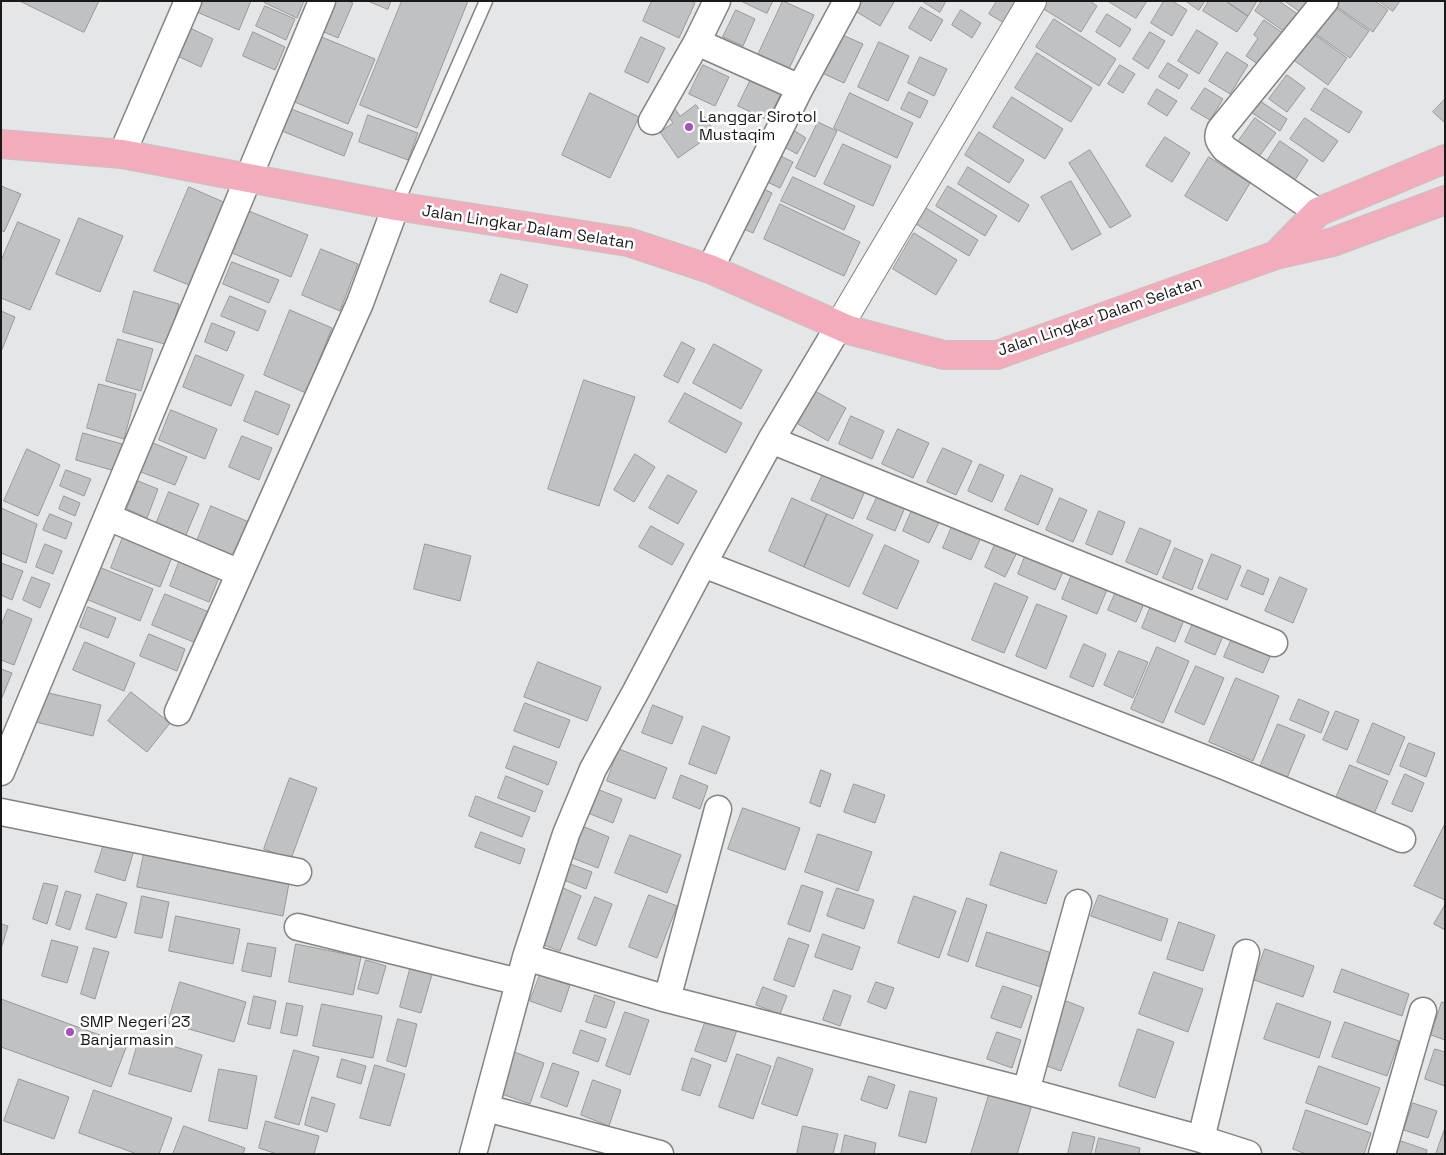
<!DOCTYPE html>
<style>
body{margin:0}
#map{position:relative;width:1446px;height:1155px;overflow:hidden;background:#e5e6e7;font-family:"Space Grotesk",sans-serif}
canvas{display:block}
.frame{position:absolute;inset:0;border:2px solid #19191a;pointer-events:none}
</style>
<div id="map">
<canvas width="1446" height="1155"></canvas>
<div class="frame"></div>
</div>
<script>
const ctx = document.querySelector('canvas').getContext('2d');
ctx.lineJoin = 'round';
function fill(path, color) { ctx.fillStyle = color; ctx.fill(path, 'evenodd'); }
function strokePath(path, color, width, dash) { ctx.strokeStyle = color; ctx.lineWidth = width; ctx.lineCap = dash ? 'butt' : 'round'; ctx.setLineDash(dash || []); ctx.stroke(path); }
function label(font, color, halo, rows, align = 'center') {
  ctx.font = font + ' "Space Grotesk",sans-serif'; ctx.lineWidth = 5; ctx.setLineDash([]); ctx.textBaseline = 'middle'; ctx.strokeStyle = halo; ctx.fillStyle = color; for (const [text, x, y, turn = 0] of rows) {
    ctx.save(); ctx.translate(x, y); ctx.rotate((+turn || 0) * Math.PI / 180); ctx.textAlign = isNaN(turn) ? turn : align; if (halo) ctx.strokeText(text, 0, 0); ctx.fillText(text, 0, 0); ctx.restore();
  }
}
const building = new Path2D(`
 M20,1H99L84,32Z
 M194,1H251L239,30L190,9Z
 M265,1H304L297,18L265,3Z
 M328,1H348L353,3L338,38L317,29Z
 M368,1H391L388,9Z
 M402,1H468L417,128L360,105Z
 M652,1H691L695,3L679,38L643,21Z
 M741,1H773L767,13Z
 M783,1L814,15L788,71L757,57Z
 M850,1H893L894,2L880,26L847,6Z
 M922,1H946L940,12Z
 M997,1H1016L1019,3L1006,24L989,14Z
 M1046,1H1090L1097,6L1081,32L1042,8Z
 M1108,1H1147L1136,18Z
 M1164,1H1172L1187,10L1172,36L1151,23Z
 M1186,1H1205L1199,10Z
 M1209,1H1226L1248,16L1237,32L1203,11Z
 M1226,1H1257L1248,16Z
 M1262,1H1279L1299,15L1286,33L1255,11Z
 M1285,1H1315L1305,15Z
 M1335,1H1375L1388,10L1373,32L1333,4Z
 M1379,1H1400L1393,11Z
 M1328,2L1369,31L1350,58L1309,29Z
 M265,6L295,19L286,40L256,26Z
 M921,7L943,20L931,41L909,28Z
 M736,10L755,19L743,46L723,37Z
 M961,10L981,23L972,38L952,25Z
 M1107,14L1131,29L1120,47L1096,32Z
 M1054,19L1116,59L1099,86L1036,47Z
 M1264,20L1284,34L1261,66L1246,56L1258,38L1254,35Z
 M184,25L213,39L201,67L171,53Z
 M1307,29L1347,58L1328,85L1288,56Z
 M1197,30L1218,43L1199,74L1178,61Z
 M253,32L285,47L275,70L243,56Z
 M1150,32L1165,41L1148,69L1133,59Z
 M312,33L375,59L348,124L285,98Z
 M838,33L863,44L844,83L820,72Z
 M641,37L665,48L648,83L625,72Z
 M879,42L909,56L888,101L858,87Z
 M1227,52L1248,65L1230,94L1209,81Z
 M1037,53L1092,88L1071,122L1015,88Z
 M920,57L947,69L934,96L908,83Z
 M1168,63L1188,75L1179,89L1159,77Z
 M703,65L729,77L715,106L689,94Z
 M1120,65L1135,74L1123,93L1108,84Z
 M753,75L783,89L768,120L738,106Z
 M1287,75L1305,88L1287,112L1269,99Z
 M1205,88L1223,99L1210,120L1191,109Z
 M1325,88L1362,112L1349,133L1311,110Z
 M1157,89L1177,101L1167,116L1148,104Z
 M909,92L928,101L920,118L901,109Z
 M590,93L639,117L610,178L562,155Z
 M850,93L913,123L897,158L834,128Z
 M1012,97L1063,129L1045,159L993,127Z
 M1254,97L1287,119L1280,131L1246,109Z
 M1445,99V121L1444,122L1433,112Z
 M281,105L353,133L344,156L272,127Z
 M696,105L715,132L678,158L660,132L673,123L667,114L675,109L680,116Z
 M368,115L418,133L408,160L359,142Z
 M1255,118L1276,133L1258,158L1237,143Z
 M1305,118L1338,141L1323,162L1290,139Z
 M818,122L837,131L815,177L796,168Z
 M787,126L806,138L797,154L777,143Z
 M979,132L1024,160L1009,183L965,155Z
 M1165,137L1190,153L1172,182L1146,166Z
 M1280,141L1308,160L1293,183L1265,164Z
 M843,144L891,166L873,206L824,184Z
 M1090,150L1131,216L1110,228L1069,163Z
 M775,153L793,162L780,188L761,179Z
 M1209,157L1250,183L1227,221L1185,196Z
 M968,167L1029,205L1019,222L958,184Z
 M793,177L855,206L844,230L781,201Z
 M1071,181L1101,234L1072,250L1041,197Z
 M1,186L21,194L4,232L1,230Z
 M758,186L772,193L753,233L739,227Z
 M948,186L997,216L985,236L936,206Z
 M189,187L228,204L194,287L154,271Z
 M780,204L860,242L844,276L764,239Z
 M926,208L978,240L969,256L916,224Z
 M244,209L308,235L291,277L227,251Z
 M79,218L123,236L100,292L56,274Z
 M18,222L60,240L30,310L1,298V261Z
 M914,233L957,260L936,295L893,269Z
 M321,249L358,264L340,311L302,295Z
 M232,262L279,280L269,303L223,284Z
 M501,274L528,285L517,313L490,302Z
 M134,291L179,304L168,345L123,332Z
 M230,296L266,311L258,331L221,316Z
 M290,310L332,328L306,393L264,375Z
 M1,311L15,317L1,352Z
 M212,323L235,332L227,351L205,342Z
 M118,339L153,349L141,391L106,381Z
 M682,342L695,349L678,383L664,376Z
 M714,344L762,370L741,409L693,383Z
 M196,355L244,375L231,406L183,387Z
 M584,380L635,397L599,506L548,489Z
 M99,384L136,394L124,439L87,428Z
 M256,391L290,405L278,435L244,421Z
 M815,391L846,408L828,441L798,424Z
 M685,393L742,423L726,453L669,422Z
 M171,410L217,429L205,459L159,440Z
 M851,416L884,431L872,459L839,444Z
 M898,429L929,443L913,478L882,464Z
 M83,433L122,444L115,471L76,460Z
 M242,436L272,448L259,480L229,467Z
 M153,443L187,457L175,485L141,472Z
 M943,448L972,461L956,495L927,482Z
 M27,449L60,465L38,516L4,501Z
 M635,454L655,467L634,502L614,490Z
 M980,464L1004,475L992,502L968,491Z
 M66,470L91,479L84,496L60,486Z
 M824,472L865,491L853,519L811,500Z
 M668,475L697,491L678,524L649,508Z
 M1021,475L1053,489L1038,525L1005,510Z
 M138,481L158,489L147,518L127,509Z
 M169,492L199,504L186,535L156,524Z
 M879,493L906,505L895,531L867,519Z
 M64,496L80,503L75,516L59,509Z
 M792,498L827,514L804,567L769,551Z
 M1060,498L1087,510L1073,542L1046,530Z
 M211,506L249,522L231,567L193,551Z
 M1,508L37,524L26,563L1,553Z
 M913,508L940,520L929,543L903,531Z
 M1099,511L1125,522L1112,555L1086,544Z
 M50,514L72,523L66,539L43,530Z
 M827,514L873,535L849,587L804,567Z
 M953,524L981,537L971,560L943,548Z
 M651,526L684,544L672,565L639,547Z
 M1140,528L1171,541L1157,575L1126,562Z
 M125,532L174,552L160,587L111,568Z
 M998,538L1019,548L1005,577L985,567Z
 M45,544L62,551L53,574L36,567Z
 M425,544L471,556L460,601L414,589Z
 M885,545L919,561L897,609L863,594Z
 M1029,547L1067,563L1055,590L1018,574Z
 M1175,548L1203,560L1192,590L1163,578Z
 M1212,554L1241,566L1227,600L1198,588Z
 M181,557L221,573L209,602L170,586Z
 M1,563L23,571L12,600L1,595Z
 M99,567L153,589L140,621L86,599Z
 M1075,567L1110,582L1097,614L1062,599Z
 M1248,570L1269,579L1263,595L1241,586Z
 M32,577L50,584L40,608L23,600Z
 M1280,577L1307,589L1293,623L1265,611Z
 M995,583L1028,597L1004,653L972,640Z
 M1119,585L1147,597L1136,622L1108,610Z
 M165,594L209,612L196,643L152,625Z
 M1153,601L1186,615L1175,642L1142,628Z
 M1037,604L1067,616L1046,669L1016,656Z
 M88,607L116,618L108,638L80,627Z
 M8,609L32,619L14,665L1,660V626Z
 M1196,616L1226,629L1215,655L1185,642Z
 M149,634L185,649L177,671L140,656Z
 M1234,634L1273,650L1263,673L1224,657Z
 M85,642L135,663L124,691L73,670Z
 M1084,644L1106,654L1093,687L1070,677Z
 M1157,647L1189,661L1163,723L1131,709Z
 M1119,651L1148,662L1133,698L1104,685Z
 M538,662L601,687L587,721L524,697Z
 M1196,666L1224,678L1204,725L1175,712Z
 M1,669L12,673L1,700Z
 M1236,678L1279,696L1253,761L1209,742Z
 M44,692L101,705L93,736L36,722Z
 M131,692L170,723L147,752L108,721Z
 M1299,699L1329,712L1321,733L1290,720Z
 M525,703L570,720L559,748L514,731Z
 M653,705L683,717L672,744L642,733Z
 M1336,711L1359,720L1347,750L1323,740Z
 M1373,723L1405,737L1389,775L1357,762Z
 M1278,724L1305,735L1287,778L1260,767Z
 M703,726L730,737L716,774L689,764Z
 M1409,743L1435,753L1426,777L1400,766Z
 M514,746L557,762L548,785L506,768Z
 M619,749L667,768L655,799L607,781Z
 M1350,765L1388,781L1371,821L1333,805Z
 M821,770L831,774L820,807L810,803Z
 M1405,774L1424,783L1412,812L1392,804Z
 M681,775L708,786L700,809L673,798Z
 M506,776L543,791L535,812L498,798Z
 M290,778L317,788L291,859L264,849Z
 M854,784L885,795L875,823L844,812Z
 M597,789L622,799L613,823L588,813Z
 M476,796L530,817L522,837L469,816Z
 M743,808L800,828L785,870L728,849Z
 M1445,824V900L1414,886Z
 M582,826L609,837L598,868L570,857Z
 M481,832L525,849L520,864L475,847Z
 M818,834L872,852L858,891L805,872Z
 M630,835L681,855L667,893L615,873Z
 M105,841L134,850L125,881L95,872Z
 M145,849L290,878L283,916L137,887Z
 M1001,852L1057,871L1046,904L990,885Z
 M570,864L592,872L586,889L564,880Z
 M44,883L58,886L47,924L33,919Z
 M802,885L823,892L810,932L788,924Z
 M563,888L581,896L560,951L541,944Z
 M837,888L874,900L864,929L827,916Z
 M66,891L81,895L70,930L56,925Z
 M97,894L127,903L116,938L86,929Z
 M649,895L677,906L657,958L629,947Z
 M1099,895L1168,919L1161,941L1091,916Z
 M142,896L169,902L162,938L135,933Z
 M914,896L956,911L939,958L898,943Z
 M595,897L612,904L596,946L578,939Z
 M967,898L987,905L968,962L948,955Z
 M1445,905V930L1434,924Z
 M176,916L240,929L233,964L169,951Z
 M1179,922L1215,935L1203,971L1167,959Z
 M1,924L8,926L1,949Z
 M987,932L1055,954L1044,988L976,966Z
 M823,934L860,947L852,970L815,957Z
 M789,938L809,945L794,987L774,980Z
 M52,940L78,947L67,983L42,976Z
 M248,943L276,948L271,977L242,971Z
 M296,944L361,957L353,995L289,982Z
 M94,948L109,952L95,999L81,994Z
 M1265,949L1314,966L1303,997L1254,980Z
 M413,958L435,964L421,1013L400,1007Z
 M366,960L386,966L378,994L358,989Z
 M1342,969L1409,994L1402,1016L1334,992Z
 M1154,972L1203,989L1188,1032L1139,1014Z
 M540,975L570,985L561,1012L530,1001Z
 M180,982L246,1002L234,1042L168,1023Z
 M876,982L894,988L886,1009L868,1002Z
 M1003,986L1032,996L1021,1028L991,1018Z
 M763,987L787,996L780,1014L756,1005Z
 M834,990L851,996L840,1026L823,1020Z
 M595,995L615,1002L606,1028L586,1022Z
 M254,996L276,1001L270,1029L248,1024Z
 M1,999L127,1045L111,1087L1,1047Z
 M1061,999L1084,1008L1061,1071L1038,1063Z
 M1442,1002L1445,1003V1040L1431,1035Z
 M287,1003L303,1006L297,1036L281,1033Z
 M1277,1003L1331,1022L1319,1058L1264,1039Z
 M322,1004L382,1016L373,1058L313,1046Z
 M625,1012L649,1020L630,1075L606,1066Z
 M707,1017L738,1027L726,1062L695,1051Z
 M398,1019L417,1024L406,1067L387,1061Z
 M1345,1022L1399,1041L1387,1076L1332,1057Z
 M1138,1029L1174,1042L1155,1098L1119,1086Z
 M581,1030L606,1039L598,1062L573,1053Z
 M997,1032L1021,1040L1012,1068L987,1059Z
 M140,1036L202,1055L191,1092L129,1074Z
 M1435,1049L1445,1052V1086L1425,1079Z
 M294,1050L319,1057L299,1125L275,1118Z
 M514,1052L544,1063L530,1104L499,1093Z
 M737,1054L771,1066L753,1119L719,1107Z
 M778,1057L813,1069L797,1116L762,1104Z
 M692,1058L711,1065L700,1096L682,1090Z
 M342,1059L366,1066L361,1084L337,1077Z
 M553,1063L579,1072L567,1107L541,1097Z
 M375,1065L405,1074L390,1126L360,1118Z
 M1319,1066L1380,1088L1367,1125L1306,1103Z
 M219,1069L257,1076L247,1129L209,1121Z
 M869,1076L895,1085L887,1109L861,1100Z
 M19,1079L69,1097L54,1139L4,1121Z
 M593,1080L621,1090L609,1126L581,1115Z
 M94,1090L172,1118L159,1154H137L79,1133Z
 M910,1091L937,1098L926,1143L899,1136Z
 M990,1092L1032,1105L1017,1154H971Z
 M312,1097L335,1104L327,1132L305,1125Z
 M1413,1103L1437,1111L1428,1138L1404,1130Z
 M1306,1110L1371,1133L1364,1154H1306L1293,1149Z
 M266,1121L319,1136L314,1154H277L259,1148Z
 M184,1126L245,1148L243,1154H173Z
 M803,1126L838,1134L833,1154H797Z
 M1445,1128V1154H1436Z
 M1073,1132L1095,1137L1091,1154H1068Z
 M845,1135L876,1143L874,1154H841Z
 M1099,1138L1140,1148L1139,1154H1095Z
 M1398,1140L1427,1150L1426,1154H1393Z`);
fill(building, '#c0c1c2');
strokePath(building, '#989899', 1);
const lane = new Path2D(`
 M396,206L486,1`);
const street = new Path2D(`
 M697,42L800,88
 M652,121L697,42L717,1
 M122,154L188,1
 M1318,212L1225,149C1220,143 1216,138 1220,130L1325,1
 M710,269L800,88L847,1
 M771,440L1274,643
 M108,517L240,573
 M703,564L1224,766L1402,839
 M178,712L360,303L396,206
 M1,772L322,1
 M1,812L298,872
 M298,927L519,982
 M526,957L667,999L1026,1091L1201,1139L1248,1154
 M667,999L718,809
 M1026,1091L1078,903
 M486,1108L660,1154
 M1201,1139L1246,953
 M473,1154L526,957L566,834L593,769L635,693L703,564L771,440L839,326
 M1382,1154L1423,1011`);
const secondary = new Path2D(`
 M839,326L1032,1`);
const primary = new Path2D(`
 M1,144L122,154L396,206L628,242L710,269L849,330L944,355H997L1276,255L1318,212L1445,159
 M1276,255L1333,242L1445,200`);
strokePath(lane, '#828384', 15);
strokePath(street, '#828384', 29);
strokePath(secondary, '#828384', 30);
strokePath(primary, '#c3c3c3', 30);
strokePath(lane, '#fff', 12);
strokePath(street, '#fff', 26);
strokePath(secondary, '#fff', 28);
strokePath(primary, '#f3acbb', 28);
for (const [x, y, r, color] of [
 [689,127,5,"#a74fbc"],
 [70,1032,5,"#a74fbc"]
]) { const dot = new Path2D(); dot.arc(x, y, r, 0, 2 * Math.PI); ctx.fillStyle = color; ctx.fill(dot); strokePath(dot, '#fff', 2); }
label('16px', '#19191a', '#fff', [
 ["Langgar Sirotol",699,118],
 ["Mustaqim",699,136],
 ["SMP Negeri 23",80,1023],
 ["Banjarmasin",80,1041]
], 'left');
label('16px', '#19191a', '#fff', [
 ["Jalan Lingkar Dalam Selatan",528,228,9],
 ["Jalan Lingkar Dalam Selatan",1100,317,-19]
]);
</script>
